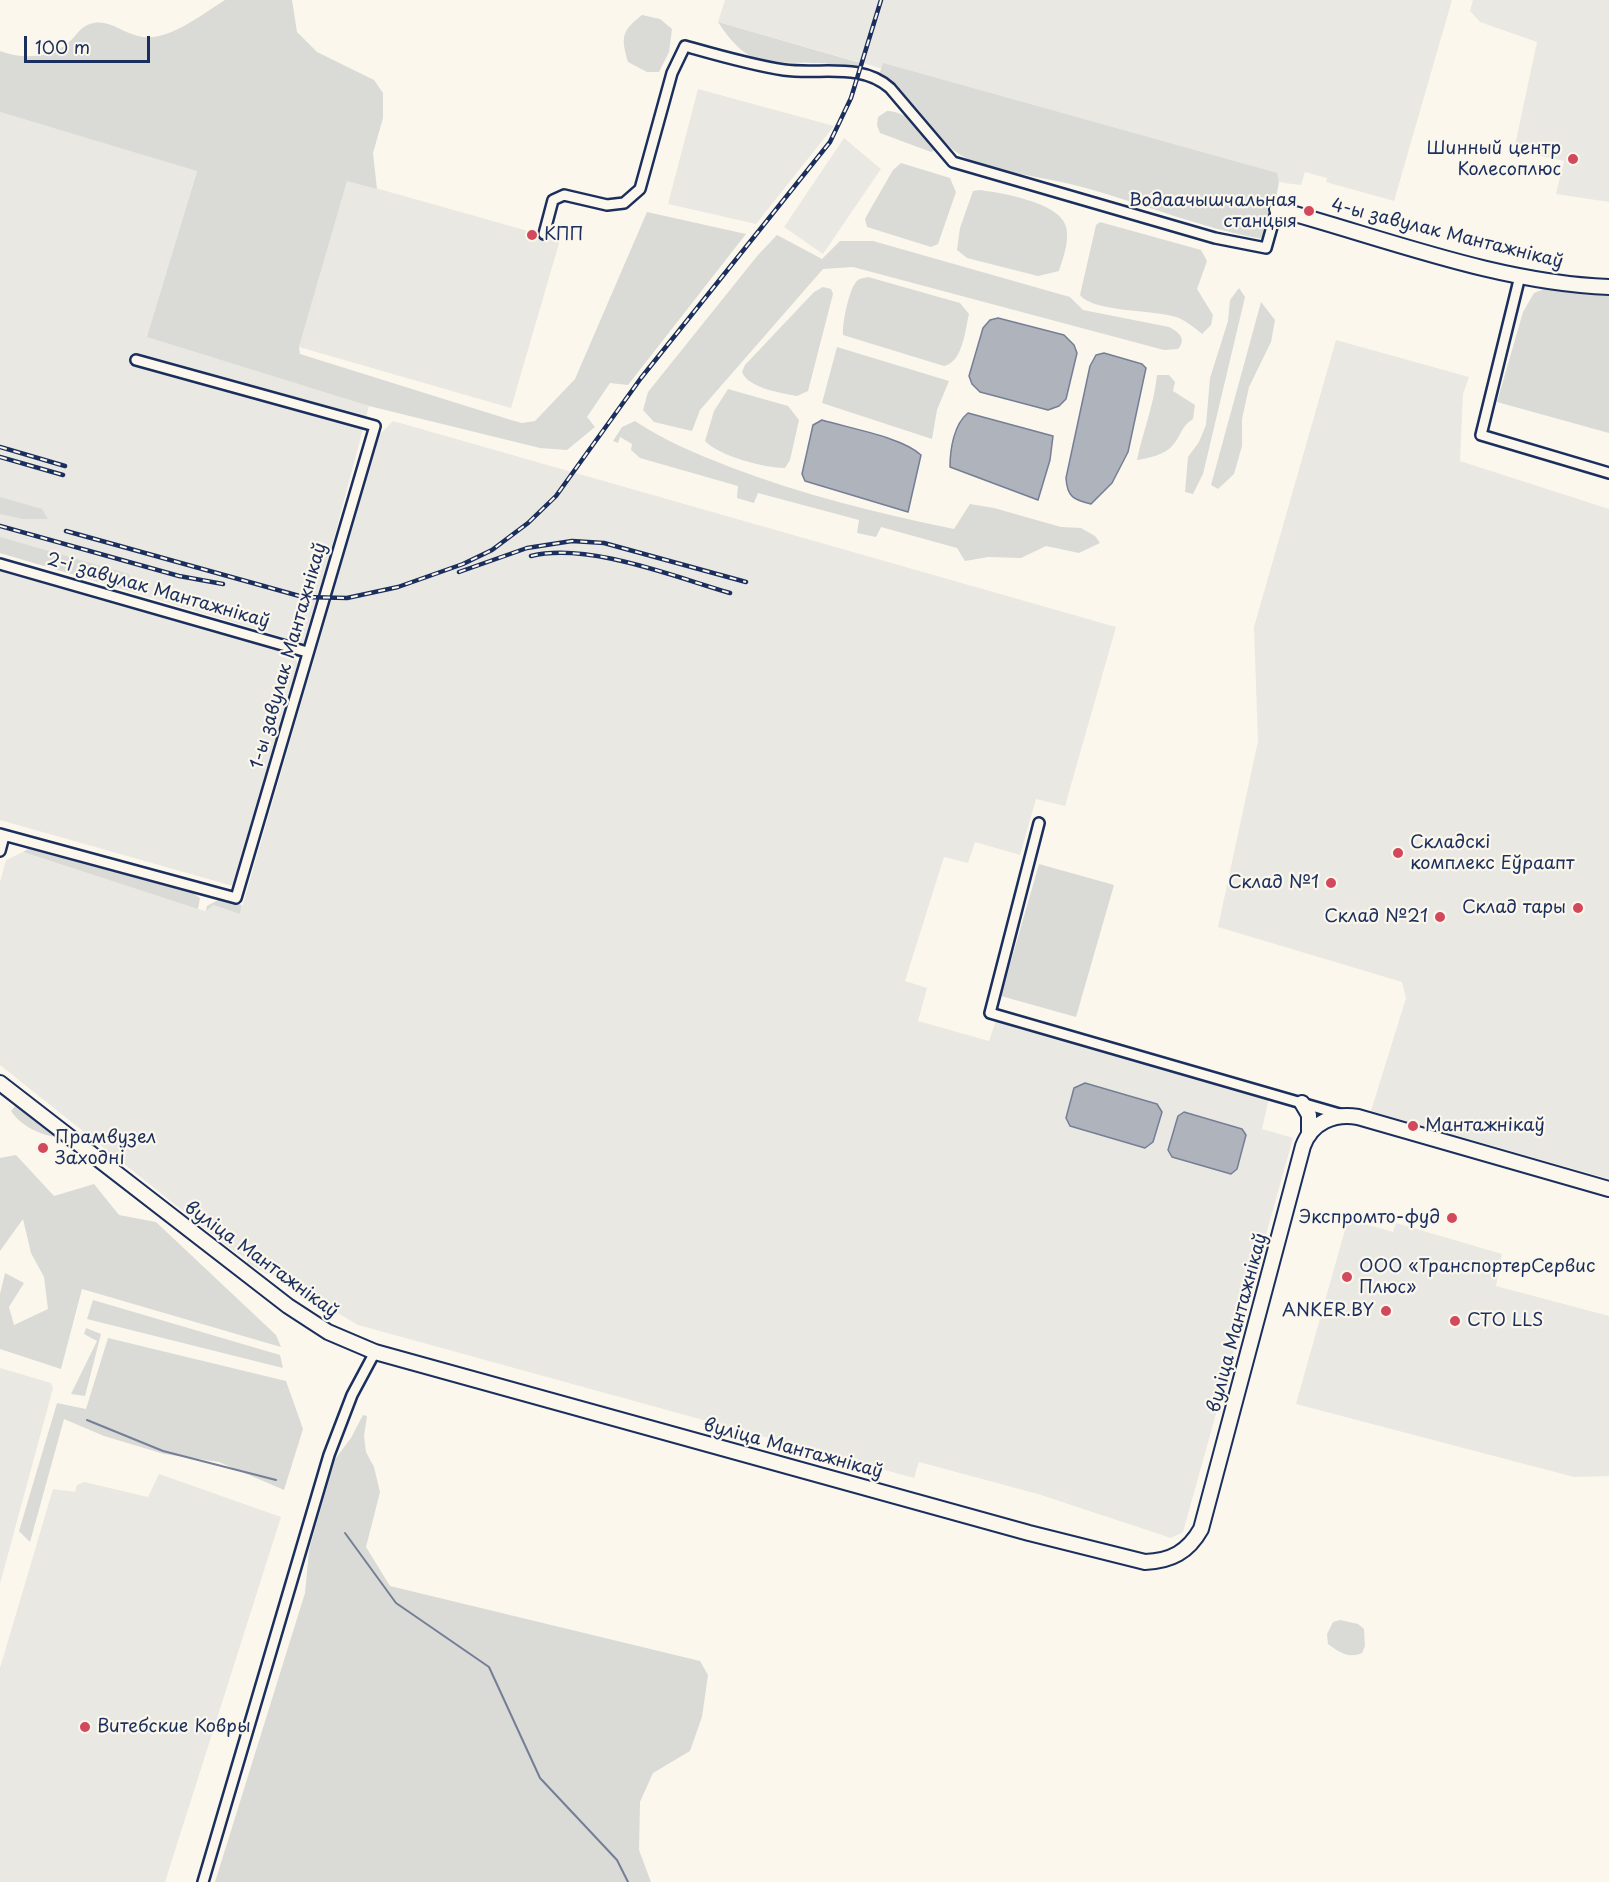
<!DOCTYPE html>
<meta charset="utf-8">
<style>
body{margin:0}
#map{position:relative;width:1609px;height:1882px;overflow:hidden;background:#fbf7ec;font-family:"Playpen Sans",sans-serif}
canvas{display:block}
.scale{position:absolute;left:24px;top:36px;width:126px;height:27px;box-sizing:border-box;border:3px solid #1b2f5e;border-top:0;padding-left:8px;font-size:18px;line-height:21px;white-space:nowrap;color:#1b2f5e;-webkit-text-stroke:4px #fbf7ec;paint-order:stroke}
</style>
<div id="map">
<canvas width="1609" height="1882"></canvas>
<div class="scale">100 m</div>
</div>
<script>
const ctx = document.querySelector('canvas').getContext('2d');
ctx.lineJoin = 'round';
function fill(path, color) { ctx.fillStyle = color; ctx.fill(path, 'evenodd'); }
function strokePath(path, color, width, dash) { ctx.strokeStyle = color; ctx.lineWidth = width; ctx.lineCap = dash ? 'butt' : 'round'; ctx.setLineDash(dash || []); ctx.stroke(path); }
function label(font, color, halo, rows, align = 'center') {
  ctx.font = font + ' "Playpen Sans",sans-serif'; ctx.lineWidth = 4.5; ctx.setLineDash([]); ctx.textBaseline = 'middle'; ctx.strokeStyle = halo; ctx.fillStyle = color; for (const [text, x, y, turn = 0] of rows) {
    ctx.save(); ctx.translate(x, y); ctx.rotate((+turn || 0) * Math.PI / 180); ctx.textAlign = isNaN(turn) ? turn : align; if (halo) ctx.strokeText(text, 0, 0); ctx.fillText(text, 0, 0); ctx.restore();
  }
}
fill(new Path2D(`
 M725,0H1452L1394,201L1326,182L1327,178L1305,172L1301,185L1284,183L718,22Z
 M1473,0H1609V202L1556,194L1564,161L1514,150L1537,42L1480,22L1470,11Z
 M698,89L834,126L756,224L668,204Z
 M0,112L197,170L148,337L369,406L306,644L0,553Z
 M844,138L881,169L823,254L784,227Z
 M347,180L560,240L511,408L299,347Z
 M1336,340L1469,377L1463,394L1460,461L1609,509V1179L1371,1111L1406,998L1402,982L1218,927L1258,741L1254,627Z
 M393,421L1116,627L1065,806L1036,799L1020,855L975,842L968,863L944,857L905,981L927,988L918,1021L989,1041L996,1020L1269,1098L1262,1129L1293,1138L1183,1532L1171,1538L1038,1494L919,1462L914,1478L358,1325L268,1272L267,1274L247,1263L248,1260L227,1246L0,1065V882L6,860L23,852L205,911L213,905L240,914L379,435Z
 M0,571L292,653L298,664L233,886L0,820Z
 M1348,1219L1393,1232L1396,1223L1502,1254L1496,1286L1609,1316V1476L1574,1477L1296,1404Z
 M0,1368L51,1383L53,1388L0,1584Z
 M159,1474L281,1517L165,1882H0V1668L53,1489L75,1492L77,1485L84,1482L148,1497Z`), '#eae8e2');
fill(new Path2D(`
 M225,0H292L297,32L317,52L374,80L383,93V118L373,153L377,189L347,181L299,347L300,354L511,420L522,423L535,421L575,379L647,212L746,234L628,385L610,383L587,417L595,427L567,450L540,448L369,406L147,337L197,171L0,112V51C23,60 51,58 69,42C78,34 81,25 94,23C110,20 123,33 138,36C166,44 202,14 225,0Z
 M642,15L660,19L672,29L669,52L659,72H647L628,62C621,38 621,31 642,15Z
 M718,22L864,64L861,69C846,69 833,63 819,63C767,61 750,71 718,22Z
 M883,63L1277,173L1279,182L1269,234L1263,239C1198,228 1138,201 1074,185C1043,177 980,170 956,152C926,130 913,93 879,75Z
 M887,111C906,111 929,131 935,150L931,152L880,133L877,125L878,117Z
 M901,163L950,178L956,192L938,244L931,247L867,227L865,219L867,215L893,170Z
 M980,190C1002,193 1056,202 1065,224C1071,238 1063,258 1059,271L1038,276L967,258L957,250L960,228L973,191Z
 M1100,222L1201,250L1207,261L1197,289L1213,315L1211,325L1202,334C1195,328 1187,322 1179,318C1156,309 1094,313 1080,295L1096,225Z
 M777,235L822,259L840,241H873L1070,297L1083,310L1169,327C1179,332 1187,339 1178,349L1164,350L853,267L823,269L700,410L692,431L654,422L643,410L648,392L758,255Z
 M868,277L960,303L969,314C965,330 963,362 944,366L843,335C842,325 849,286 858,280C861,278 865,278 868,277Z
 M823,287L831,289L833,294L808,391L797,396C781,393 748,388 742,372L745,365L814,292Z
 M1239,288L1245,297L1203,474L1193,494L1185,492L1188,457L1199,442L1206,425L1210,378L1228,321L1230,300Z
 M1544,289L1609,296V433L1497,402L1523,312L1534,293Z
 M1261,302L1275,320L1271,342L1249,387L1242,419V446L1234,474L1218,489L1211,485Z
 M837,347L949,381L937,410L932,439L822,403Z
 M1157,375H1169L1175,382L1173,391L1195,405L1193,419C1181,426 1181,436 1173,445C1165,455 1149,458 1137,460C1143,431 1154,405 1157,375Z
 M728,389L788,406L799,420L790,460L785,468C765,468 719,456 705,441L714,411Z
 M635,421C665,441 697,454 730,467C803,495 877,513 954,529L970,504L994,508L1061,527L1081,528L1095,536L1100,543L1079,553L1046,546L1021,558L988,557L965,561L957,548L881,527L876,537L857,533L859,520L758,493L754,503L737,498L738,486L640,458L631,450L632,444L620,437L618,443L613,441L622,427Z
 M0,497L42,509L48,519H23L0,514Z
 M0,537L129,574L134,583V592L0,553Z
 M28,849L193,893L200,898L198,909L23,852Z
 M1039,864L1114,885L1076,1017L1001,996Z
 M220,899L242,905L240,914L213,905L206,911L207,906Z
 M16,1105L21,1107L59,1137C41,1136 21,1126 11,1111Z
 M16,1155L54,1196L94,1184L119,1215L156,1222L276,1335L281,1347L82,1289L61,1369L0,1349V1294L5,1273L24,1283L9,1307L14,1325L48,1309L44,1277L31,1253L23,1219L0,1251V1158Z
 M93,1300L280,1355L283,1368L87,1319Z
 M86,1328L101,1334L85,1396L71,1394L97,1341L84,1334Z
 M108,1338L286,1381L303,1429L284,1490L219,1462L164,1454L104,1436L64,1419L30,1542L19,1531L57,1403L86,1409Z
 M363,1415L367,1416L364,1436L366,1452L374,1467L380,1492L366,1547L390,1586L700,1661L708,1675L702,1717L690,1751L653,1773L640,1802L639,1850L651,1882H215L305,1593L309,1550L335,1459L351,1438Z
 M1340,1620L1358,1624L1364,1629L1365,1646L1362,1653C1348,1659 1339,1652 1328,1644L1327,1634L1333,1622Z`), '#dadad7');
const water = new Path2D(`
 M998,318L1064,335L1074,345L1077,353L1066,399L1059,406L1048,410L980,392L972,384L969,376L983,328L990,320Z
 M1104,353L1142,364L1146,368L1128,452L1112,483L1091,504C1074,500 1067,497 1066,478L1090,366L1096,355Z
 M968,413L1053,436L1050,460L1038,500L950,467C950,449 954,424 968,413Z
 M822,420C848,428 902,437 921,455L908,512L805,481L802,474L813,425Z
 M1085,1083L1157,1104L1162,1112L1153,1142L1145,1148L1070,1126L1066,1118L1074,1088Z
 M1184,1112L1242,1129L1246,1135L1237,1169L1231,1174L1172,1157L1168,1150L1178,1116Z`);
fill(water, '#afb3bb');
strokePath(water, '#747e96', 1.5);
strokePath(new Path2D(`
 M87,1420L163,1451L276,1480
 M345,1533L396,1603L489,1667L540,1778L617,1860L628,1882`), '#747e96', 2);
const street = new Path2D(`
 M544,234L553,200L564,195L607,205L624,203L640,189L672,73L685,46C717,55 751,65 784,70C820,75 861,62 890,88L953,162L1215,238L1266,248L1277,209
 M1520,276L1481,435L1609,473
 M0,564L307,652
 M1039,823L990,1013L1343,1115
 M0,834L236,898L375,426L136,360
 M0,851L4,836
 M203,1882L329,1455L352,1395L375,1352`);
const secondary = new Path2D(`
 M1277,209C1384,238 1498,283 1609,287
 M0,1083L288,1306L328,1332L375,1352L1029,1533L1145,1562C1171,1561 1188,1552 1201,1529L1303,1146C1312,1122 1334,1113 1358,1117L1609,1189
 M1302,1103L1309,1115V1135`);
strokePath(street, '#1b2f5e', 14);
strokePath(secondary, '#1b2f5e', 18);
strokePath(street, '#fbf7ec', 9);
strokePath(secondary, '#fbf7ec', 14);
const rail = new Path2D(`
 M0,447L65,466
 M0,457L63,475
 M0,526L179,576L223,584
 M66,531L303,597L347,598L398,587L463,564L492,550L528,523L556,496L641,378L830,142L851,98L881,0
 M531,556C588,542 675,577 730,593
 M459,572L527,548L572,541L604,543L746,582`);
strokePath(rail, '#1b2f5e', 4.5);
strokePath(rail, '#fbf7ec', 2, [7]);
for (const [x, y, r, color] of [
 [1573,159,6,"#d1495b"],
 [1309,211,6,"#d1495b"],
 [532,235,6,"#d1495b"],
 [1398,853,6,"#d1495b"],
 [1331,883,6,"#d1495b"],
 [1578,908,6,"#d1495b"],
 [1440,917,6,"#d1495b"],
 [1413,1126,6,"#d1495b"],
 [43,1148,6,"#d1495b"],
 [1452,1218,6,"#d1495b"],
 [1347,1277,6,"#d1495b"],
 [1386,1311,6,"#d1495b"],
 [1455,1321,6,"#d1495b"],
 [85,1727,6,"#d1495b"]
]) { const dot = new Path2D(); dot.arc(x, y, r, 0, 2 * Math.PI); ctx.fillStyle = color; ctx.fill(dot); strokePath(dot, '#fbf7ec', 2); }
label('18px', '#1b2f5e', '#fbf7ec', [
 ["Шинный центр",1561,149],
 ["Колесоплюс",1561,170],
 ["Водаачышчальная",1297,201],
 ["станцыя",1297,222],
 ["КПП",544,235,"left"],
 ["Складскі",1410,843,"left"],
 ["комплекс Еўраапт",1410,864,"left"],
 ["Склад №1",1319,883],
 ["Склад тары",1566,908],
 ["Склад №21",1428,917],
 ["Мантажнікаў",1425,1126,"left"],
 ["Прамвузел",55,1138,"left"],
 ["Заходні",55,1159,"left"],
 ["Экспромто-фуд",1440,1218],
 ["ООО «ТранспортерСервис",1359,1267,"left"],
 ["Плюс»",1359,1288,"left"],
 ["ANKER.BY",1374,1311],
 ["СТО LLS",1467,1321,"left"],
 ["Витебские Ковры",97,1727,"left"]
], 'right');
label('18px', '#1b2f5e', '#fbf7ec', [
 ["4-ы завулак Мантажнікаў",1447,234,14],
 ["2-і завулак Мантажнікаў",158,591,16],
 ["1-ы завулак Мантажнікаў",289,656,-74],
 ["вуліца Мантажнікаў",261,1260,36],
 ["вуліца Мантажнікаў",1238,1323,-75],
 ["вуліца Мантажнікаў",793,1449,15]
]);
</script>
